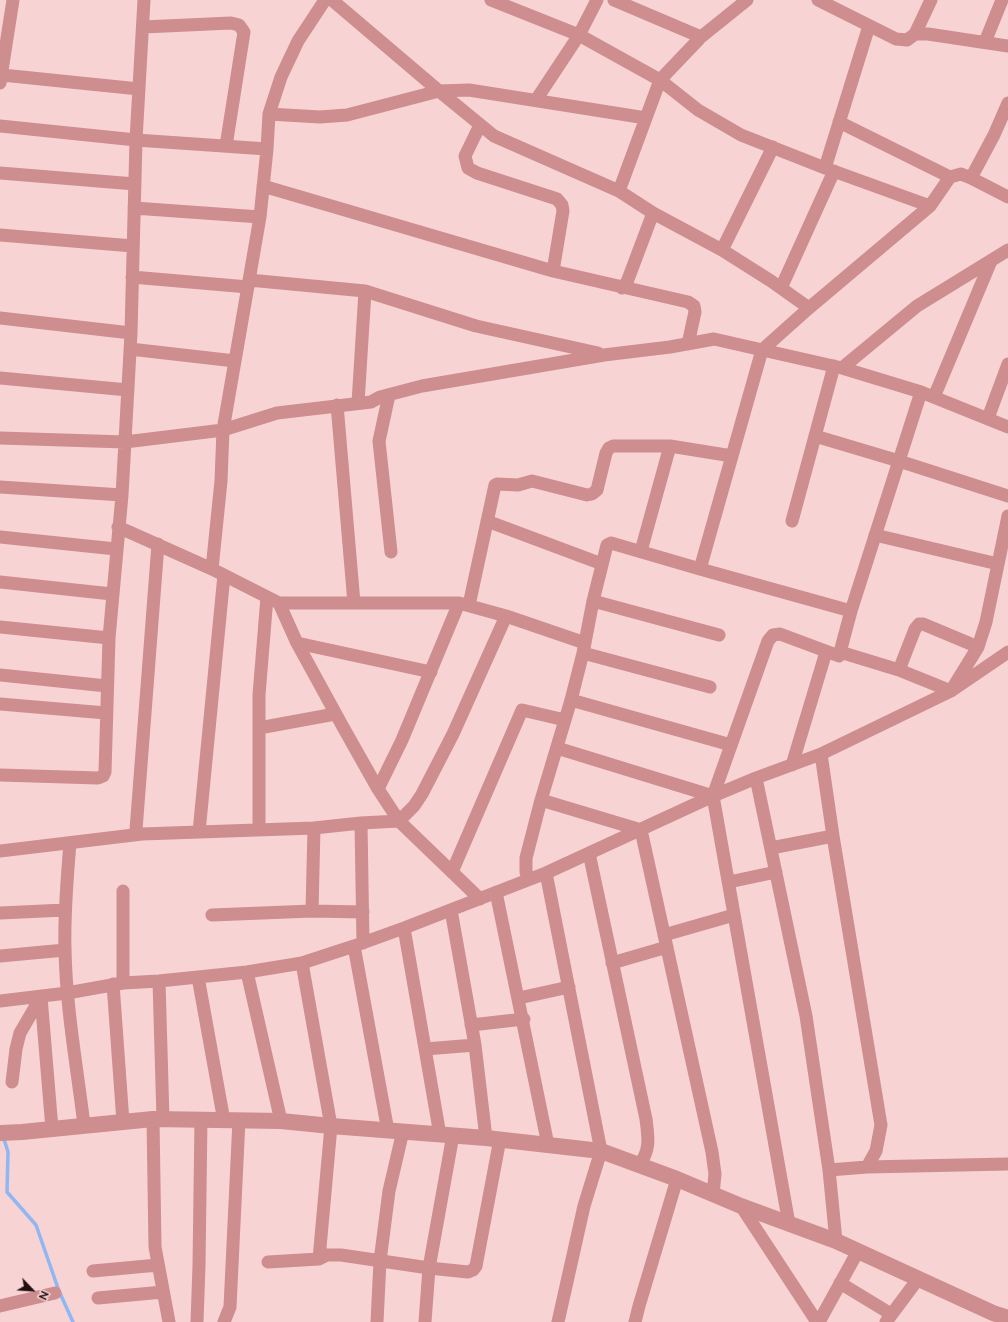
<!DOCTYPE html>
<style>
body{margin:0}
#map{position:relative;width:1008px;height:1322px;overflow:hidden;background:#f7d3d3;font-family:Raleway,sans-serif}
canvas{display:block}
.north{position:absolute;left:12px;top:1270px;width:40px;height:40px;-webkit-text-stroke:3px #f7d3d3;paint-order:stroke;rotate:115deg;font-size:11px;font-weight:700;line-height:16px;text-align:center;color:#210e0f}
.north::after{content:'';display:block;margin:auto;width:14px;height:18px;background:#210e0f;clip-path:polygon(50% 0,100% 100%,50% 72%,0 100%)}
</style>
<div id="map">
<canvas width="1008" height="1322"></canvas>
<div class="north">N</div>
</div>
<script>
const ctx = document.querySelector('canvas').getContext('2d');
ctx.lineJoin = 'round';
function strokePath(path, color, width, dash) { ctx.strokeStyle = color; ctx.lineWidth = width; ctx.lineCap = dash ? 'butt' : 'round'; ctx.setLineDash(dash || []); ctx.stroke(path); }
strokePath(new Path2D(`
 M3,1136L8,1152L7,1192L36,1225L59,1291L73,1322`), '#90b7f2', 3.5);
strokePath(new Path2D(`
 M332,0L439,91L494,136L619,191L653,213L722,250L771,281L809,308
 M491,0L579,35L660,80L698,110L741,135L825,168L930,206
 M614,0L701,37
 M818,0L896,39L907,40L915,34H928L1008,46
 M143,27L231,23L239,25L244,32L226,146
 M915,34L931,0
 M985,42L1002,0
 M2,75L139,89
 M0,83L13,0
 M536,100L579,35L597,0
 M269,114L320,117L347,115L439,91L469,90L646,118
 M839,122L950,177
 M480,125L465,156L468,168L477,173L557,199L562,205L563,211L553,271
 M0,126L136,140L267,149
 M825,168L869,26
 M0,173L135,184
 M971,178L994,135L1008,103
 M263,186L553,271L688,302L694,306L695,312L688,344
 M619,191L660,80L701,37L747,0
 M134,208L260,217
 M0,235L133,246
 M722,250L773,147
 M132,277L248,287
 M249,280L365,291L476,326L598,353
 M622,288L627,282L653,213
 M781,288L834,171
 M0,318L131,333
 M130,349L235,361
 M842,368L917,306L1008,250
 M0,378L128,390
 M389,395L379,441L391,552
 M934,397L991,261
 M358,403L365,291
 M337,405L354,603
 M988,418L1008,364
 M815,436L899,461L1008,496
 M0,438L125,442L223,430L277,413L371,402L380,397L422,386L604,355L670,347L714,339L842,368L921,392L1008,427
 M0,487L122,495
 M487,521L602,564
 M792,521L834,366
 M118,527L212,569L279,603H459L506,616L585,643
 M875,535L998,564
 M0,537L116,549
 M641,551L670,446
 M212,569L221,481L223,430L260,217L267,149L269,114L281,77L298,41L325,0
 M700,569L762,350L809,308L930,206L950,177L961,174L971,178L1008,197
 M0,582L112,594
 M593,601L719,635
 M279,603L297,643L343,727L378,789L399,821L480,899
 M469,605L495,485L497,484L518,485L532,481L587,495L592,494L597,490L606,453L609,448L613,446H670L732,456
 M0,627L109,638
 M297,643L431,672
 M840,652L899,670L951,691
 M583,653L710,687
 M899,670L915,629L919,624H923L978,647
 M0,675L107,686
 M954,686L978,647L986,622L1008,516
 M571,700L731,745
 M0,704L106,713
 M259,728L335,714
 M557,748L713,796
 M821,754L833,836L881,1125L876,1151L867,1167
 M792,765L826,652
 M0,775L98,778L103,776L105,772L109,638L122,495L131,333L136,140L144,0
 M756,778L806,1016L829,1170L836,1241
 M378,789L402,740L459,603
 M541,800L641,830L712,1152L715,1174L713,1194
 M361,823L363,943
 M259,830V695L267,597
 M199,832L224,575
 M142,834L138,833L136,830L158,544
 M70,843C67,878 64,914 65,949C66,1008 77,1067 84,1125
 M771,848L833,836
 M0,851L142,834L314,828L361,823L399,821L414,806L422,794L453,734L506,616
 M589,853L646,1119C648,1137 651,1148 640,1164
 M452,872L522,710L565,720
 M546,873L601,1151L584,1206L558,1322
 M528,880L526,872V858L541,800L571,700L583,653L593,601L607,545L611,543L700,569L851,611
 M729,882L776,872
 M496,892L548,1145
 M451,910L475,1045L486,1138
 M312,911L314,828
 M0,913L65,910
 M212,915L312,911L363,912
 M404,928L440,1135
 M664,935L734,915
 M354,946L388,1131
 M0,956L65,950
 M302,963L331,1126L319,1259
 M612,963L667,947
 M247,972L281,1121
 M198,977L224,1121
 M159,981L163,1119
 M123,983V891
 M113,984L123,1122
 M41,997L52,1129
 M519,998L569,987
 M0,1001L67,993L123,983L159,981L247,972L302,963L354,946L404,928L546,873L713,796L756,778L821,754L951,691L1008,652
 M471,1025L524,1019
 M425,1049L475,1045
 M12,1082L16,1049L20,1033L41,997
 M153,1119L155,1247L169,1322
 M829,1170L867,1167L1008,1164
 M741,1206L817,1322
 M789,1224L713,796L768,641L773,635L780,634L839,656L851,611L921,392
 M268,1262L319,1259L327,1255H341L429,1268L468,1272L473,1270L476,1266L500,1139
 M93,1271L158,1265
 M840,1283L891,1314
 M98,1298L163,1292
 M0,1306L55,1293
 M197,1322L199,1266L201,1119
 M224,1322L230,1307L239,1120
 M377,1322L380,1261L389,1191L403,1131
 M425,1322L429,1268L453,1135
 M635,1322L639,1306L677,1179
 M819,1322L858,1251
 M886,1322L918,1279`), '#ce8d8e', 13);
strokePath(new Path2D(`
 M0,1133L22,1132L153,1119L281,1121L331,1126L486,1138L601,1151L677,1179L741,1206L836,1241L993,1313L1008,1318`), '#ce8d8e', 16);
</script>
